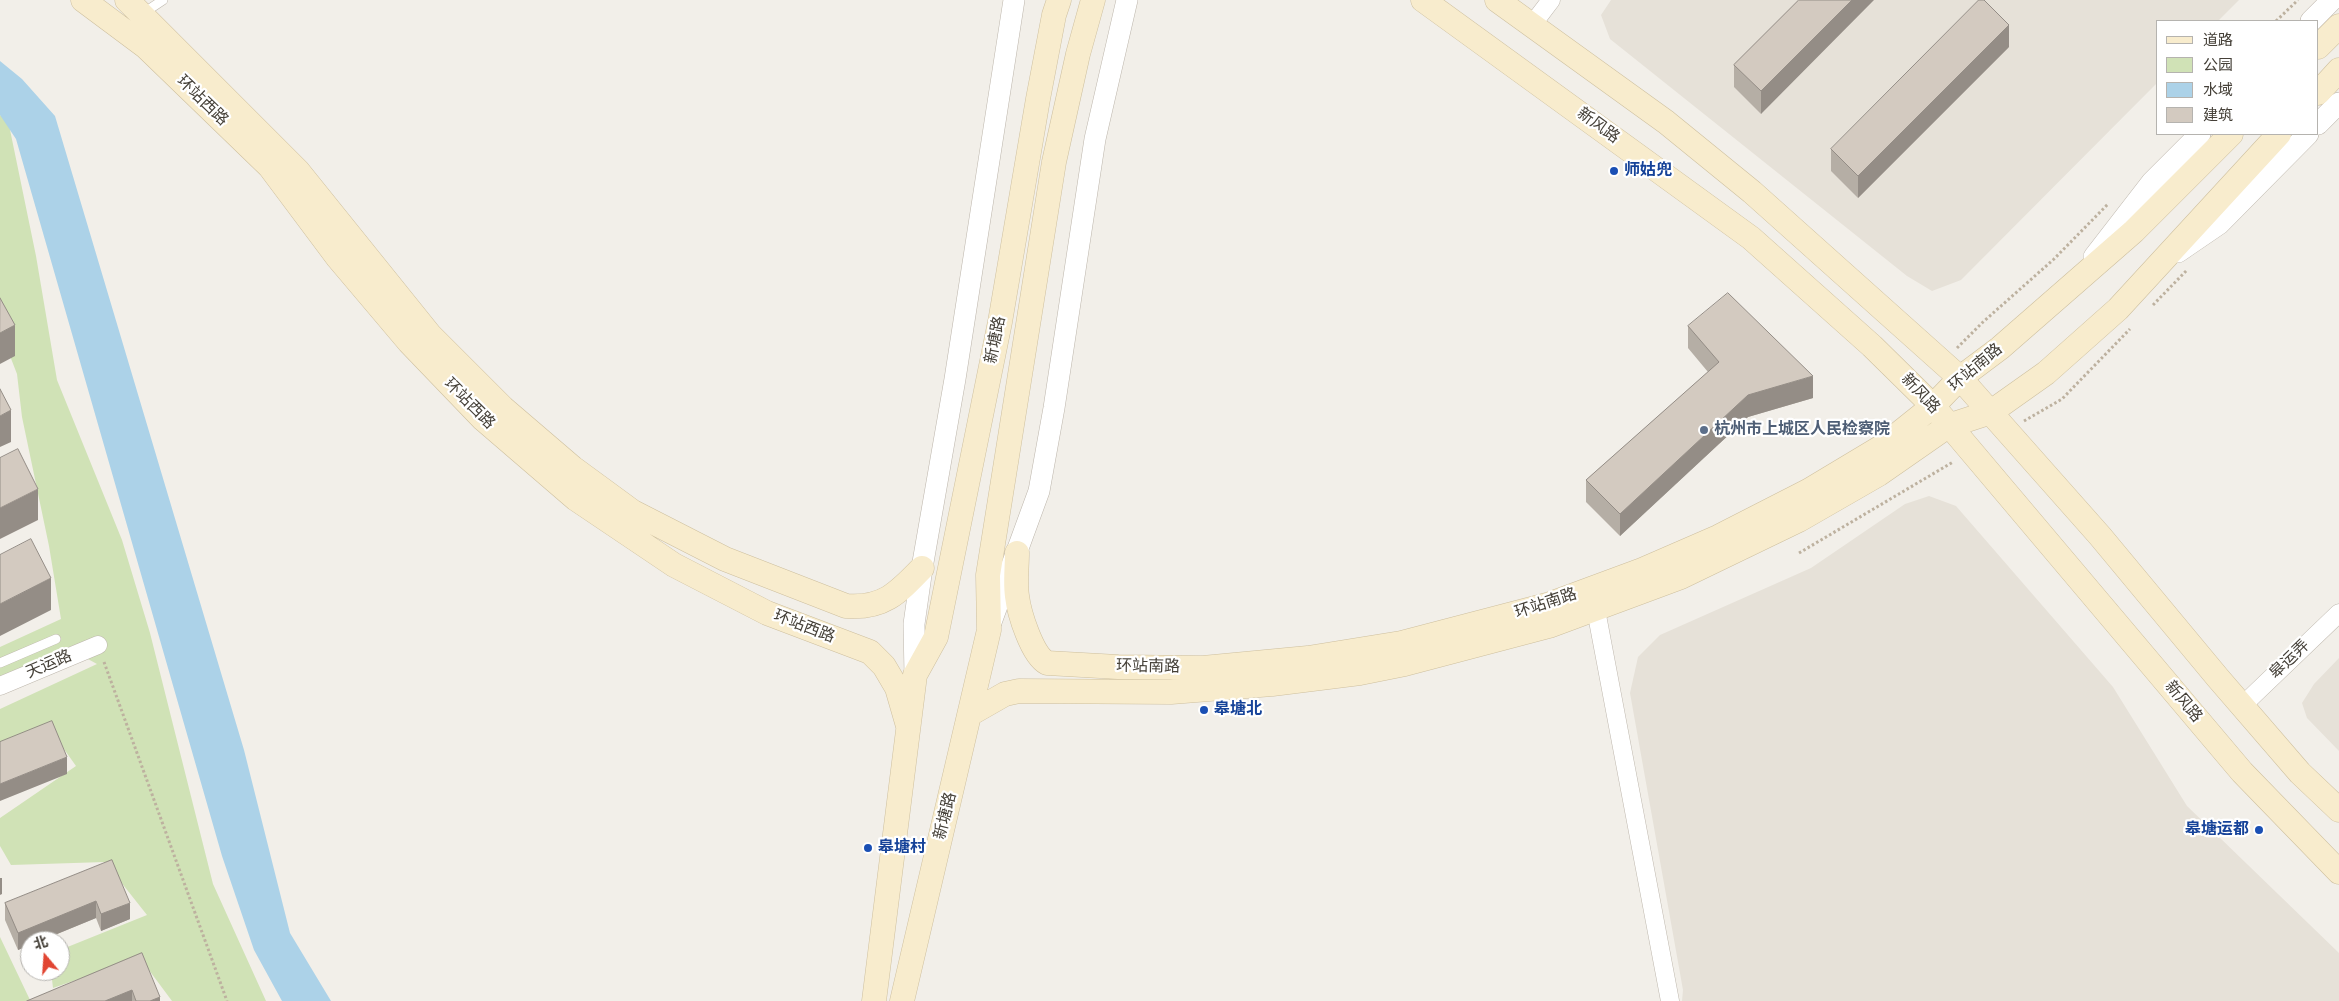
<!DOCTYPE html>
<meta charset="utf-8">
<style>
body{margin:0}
#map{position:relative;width:2339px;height:1001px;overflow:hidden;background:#f2efe9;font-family:Poppins,"Noto Sans SC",sans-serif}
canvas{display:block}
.legend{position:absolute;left:2156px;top:20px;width:162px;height:115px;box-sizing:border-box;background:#fff;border:1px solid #b5b3af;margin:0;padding:6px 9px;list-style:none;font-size:15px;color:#454038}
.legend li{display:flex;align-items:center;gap:10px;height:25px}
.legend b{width:25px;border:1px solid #b5b3af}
.north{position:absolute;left:20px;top:931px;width:50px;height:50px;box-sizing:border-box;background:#fff;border:1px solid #b5b3af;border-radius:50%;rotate:342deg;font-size:14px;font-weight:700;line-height:20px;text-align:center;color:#454038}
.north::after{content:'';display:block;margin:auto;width:18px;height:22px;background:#e14532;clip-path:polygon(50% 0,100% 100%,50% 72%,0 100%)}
</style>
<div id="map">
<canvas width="2339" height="1001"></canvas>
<ul class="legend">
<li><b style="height:6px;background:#f8eccd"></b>道路</li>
<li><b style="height:14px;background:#d0e2b6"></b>公园</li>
<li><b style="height:14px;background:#acd2e8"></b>水域</li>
<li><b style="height:14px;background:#d3cac0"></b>建筑</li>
</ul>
<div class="north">北</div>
</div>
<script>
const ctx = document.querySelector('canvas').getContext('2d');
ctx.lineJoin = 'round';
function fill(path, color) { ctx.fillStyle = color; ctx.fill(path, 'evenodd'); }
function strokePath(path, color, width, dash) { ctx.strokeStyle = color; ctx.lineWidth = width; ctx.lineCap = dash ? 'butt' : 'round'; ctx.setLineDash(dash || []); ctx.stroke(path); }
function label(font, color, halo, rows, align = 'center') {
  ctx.font = font + ' Poppins,"Noto Sans SC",sans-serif'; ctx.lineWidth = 4.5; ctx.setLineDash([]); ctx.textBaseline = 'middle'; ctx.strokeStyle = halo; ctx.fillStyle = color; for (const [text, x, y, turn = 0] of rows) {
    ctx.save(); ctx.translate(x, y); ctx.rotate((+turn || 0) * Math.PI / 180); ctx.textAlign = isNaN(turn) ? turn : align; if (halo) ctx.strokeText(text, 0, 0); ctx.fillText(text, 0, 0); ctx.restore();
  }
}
fill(new Path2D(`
 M1611,0H2239L2218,21H2158V82L1961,280L1932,291L1907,276L1610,39L1601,15Z
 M1929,496L1956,506L2113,687L2187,806L2339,953V1001H1682L1683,990L1630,693L1638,657L1660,635L1811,568L1905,504Z
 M2339,658V751L2307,718L2302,703L2314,684Z`), '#e6e1d8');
fill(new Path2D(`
 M0,115L8,120L36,256L57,380L122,540L150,633L213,884L266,1001H172L140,958L53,988L51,971H60V950L147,915L105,862L11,865L0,846V818L76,766L49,728L0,750V709L97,664L66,647L0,677V647L61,619L49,546L22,417L17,374L0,330Z
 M0,937L30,1000L28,1001H0Z`), '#d0e2b6');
fill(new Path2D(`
 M0,61L22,79L55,116L244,750L290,933L331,1001H282L254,950L222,856L16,139L0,115Z`), '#acd2e8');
const service = new Path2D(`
 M142,14L163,0
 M0,663L56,639`);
const minor = new Path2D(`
 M1532,25L1551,0
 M1596,610L1670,1001
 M0,686L98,645
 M2242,706L2339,613`);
const tertiary = new Path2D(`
 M2311,21L2332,0
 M2318,124L2339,103
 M2178,252L2219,224L2308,134
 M2094,257L2152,182L2200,134
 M990,625L1039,491L1054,408L1095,139L1127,0
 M915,675L914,624L922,568L955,379L1014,0`);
const secondary = new Path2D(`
 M83,0L146,47L270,167L338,258L409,342L483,419L576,499L674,565L767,613L870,652L884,666L897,688L908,726
 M127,0L298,171L430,335L503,408L573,468L633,512L725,559L846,606C883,609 898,593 922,568
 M1423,0L1751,238L1872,346L1933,406L2242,772L2339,872
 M1497,0L1666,122L1752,192L1960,378L2100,536L2218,678L2300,773L2339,810
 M2318,47L2339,26
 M2318,93L2339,70
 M1017,553C1017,567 1015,582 1017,596C1019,613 1032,655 1047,663L1118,667L1203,668L1308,658L1401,643L1550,604L1642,570L1718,537L1808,491L1883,446L1933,406L1960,378L2000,348L2134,231L2231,134
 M970,714L1005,694L1019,691L1171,692L1272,684L1360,673L1405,664L1549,626L1681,577L1799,520L1879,474L1948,426L1991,412L2046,373L2118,309L2279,134
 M874,1001L915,675L936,637L1000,322L1038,99L1054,15L1059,0
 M902,1001L989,630L988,575L1054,162L1078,54L1093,0`);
strokePath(service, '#bdb6ac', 10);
strokePath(minor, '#bdb6ac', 19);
strokePath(tertiary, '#bdb6ac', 22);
strokePath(secondary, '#cdbf9e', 25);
strokePath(new Path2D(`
 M2276,21L2298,0
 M2153,305L2187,270
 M1957,348L1983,322L2054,259L2108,204
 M2024,421L2062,399L2130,329
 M1799,553L1953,462
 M104,662L227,1001`), '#bdb19f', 3, [2.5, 2.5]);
strokePath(service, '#fff', 9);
strokePath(minor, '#fff', 18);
strokePath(tertiary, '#fff', 21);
strokePath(secondary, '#f8eccd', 24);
fill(new Path2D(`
 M1799,0L1761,114L1734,87V65Z
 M2009,47L1858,198L1831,171V149Z
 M1688,326L1813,398L1748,417L1620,536L1586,502V480L1708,372L1688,348Z
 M112,860L130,919L101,931L96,918L40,941H30V945L18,950L5,920V903Z
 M142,953L160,1001H27Z`), '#b5aea5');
fill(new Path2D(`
 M1852,0H1874L1761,114V91Z
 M2009,25V47L1858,198V176Z
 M15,325V356L0,364V333Z
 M1813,376V398L1748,417L1620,536V514L1748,395Z
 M11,410V442L0,447V416Z
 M38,489V520L0,539V508Z
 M51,578V610L0,636V604Z
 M67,757V774L0,801V784Z
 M0,878H2V894L0,895Z
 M96,901V918L40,941H30V945L18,950V933Z
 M130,903V919L101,931V914Z
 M132,990V1001H105Z
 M160,997V1001H150Z`), '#948d86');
const building = new Path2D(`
 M1799,0H1852L1761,91L1734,65Z
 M1979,0H1984L2009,25L1858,176L1831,149Z
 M1728,293L1813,376L1748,395L1620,514L1586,480L1719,362L1688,326Z
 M0,298L15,325L0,333Z
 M0,389L11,410L0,416Z
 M18,449L38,489L0,508V458Z
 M31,539L51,578L0,604V555Z
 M52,721L67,757L0,784V742Z
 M112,860L130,903L101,914L96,901L18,933L5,903Z
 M142,953L160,997L150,1001H136L132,990L105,1001H27Z`);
fill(building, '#d3cac0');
strokePath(building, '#948d86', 1);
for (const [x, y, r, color] of [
 [1614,171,5,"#1a4fb4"],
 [1704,430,5,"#5c6f8a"],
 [1204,710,5,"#1a4fb4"],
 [2259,830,5,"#1a4fb4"],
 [868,848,5,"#1a4fb4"]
]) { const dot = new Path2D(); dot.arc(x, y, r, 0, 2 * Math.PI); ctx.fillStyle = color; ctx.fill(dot); strokePath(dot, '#fff', 2); }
label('16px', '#454038', '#fff', [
 ["环站西路",202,101,44],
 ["新风路",1598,126,36],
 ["新塘路",996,340,-79],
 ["环站南路",1976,368,-40],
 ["新风路",1920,394,47],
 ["环站西路",469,404,45],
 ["环站南路",1546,604,-18],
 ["环站西路",804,627,21],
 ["皋运弄",2290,660,-44],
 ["天运路",49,665,-23],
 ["环站南路",1148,667,1],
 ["新风路",2183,702,50],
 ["新塘路",946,816,-76]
]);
label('bold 16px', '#164399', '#fff', [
 ["师姑兜",1624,171],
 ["皋塘北",1214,710],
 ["皋塘运都",2249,830,"right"],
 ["皋塘村",878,848]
], 'left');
label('bold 16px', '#4e5e75', '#fff', [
 ["杭州市上城区人民检察院",1714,430]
], 'left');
</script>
